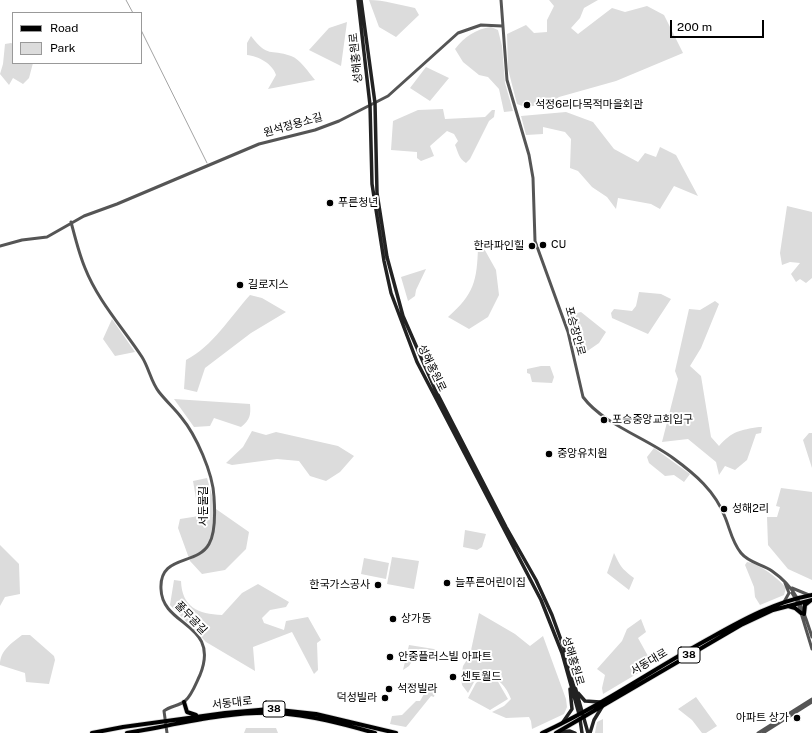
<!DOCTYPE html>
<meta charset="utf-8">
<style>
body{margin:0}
#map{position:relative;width:812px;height:733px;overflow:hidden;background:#fff;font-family:"Public Sans",sans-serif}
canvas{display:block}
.legend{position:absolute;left:12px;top:12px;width:130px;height:52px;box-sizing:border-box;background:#fff;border:1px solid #999;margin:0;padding:5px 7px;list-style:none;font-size:12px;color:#000}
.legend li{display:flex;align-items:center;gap:8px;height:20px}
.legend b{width:20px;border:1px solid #999}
.scale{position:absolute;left:670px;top:20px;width:94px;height:18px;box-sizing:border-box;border:2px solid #000;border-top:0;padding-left:5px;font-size:12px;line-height:14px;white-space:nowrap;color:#000;-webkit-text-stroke:3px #fff;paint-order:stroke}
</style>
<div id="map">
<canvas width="812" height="733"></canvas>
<ul class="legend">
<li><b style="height:5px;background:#000"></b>Road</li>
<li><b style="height:11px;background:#dcdcdc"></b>Park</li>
</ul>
<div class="scale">200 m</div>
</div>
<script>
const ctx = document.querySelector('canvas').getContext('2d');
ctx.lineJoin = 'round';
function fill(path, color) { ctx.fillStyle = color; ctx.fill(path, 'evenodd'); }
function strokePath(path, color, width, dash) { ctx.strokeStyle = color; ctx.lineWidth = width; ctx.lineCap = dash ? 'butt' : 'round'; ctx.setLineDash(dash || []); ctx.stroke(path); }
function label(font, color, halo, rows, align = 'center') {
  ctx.font = font + ' "Public Sans","Noto Sans KR",sans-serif'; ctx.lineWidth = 4; ctx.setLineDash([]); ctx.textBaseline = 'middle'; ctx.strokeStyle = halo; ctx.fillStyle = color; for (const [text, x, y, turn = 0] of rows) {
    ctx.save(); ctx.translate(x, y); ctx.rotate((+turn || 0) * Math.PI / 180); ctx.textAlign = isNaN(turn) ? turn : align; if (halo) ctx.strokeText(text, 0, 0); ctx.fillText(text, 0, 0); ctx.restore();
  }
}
fill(new Path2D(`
 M369,0C384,0 400,5 415,8L419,15L396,37L379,27Z
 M549,0H598L584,8L580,18L571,28L578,34L612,8L625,12L647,6L664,15L683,53L616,81L559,97L548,104L525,107L517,104L508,69L507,34L526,25L534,33L547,32V20L554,6Z
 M347,22L341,66L309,50L329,28Z
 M491,27L498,30L502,46L505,83L513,111L504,112L499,89L488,77L479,75L463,62L455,49C464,37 476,29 491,27Z
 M251,36C269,59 269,48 291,56C300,59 309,73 315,80L268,89L276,75C273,64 258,56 247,55V43Z
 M11,43L13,44V63H33L29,78L23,84L13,78L9,85L0,74L3,64L5,44Z
 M426,67L449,78L430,101L410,88Z
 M443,109L445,119L485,117L492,110H495L494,117L489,121L470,159L466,163C459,159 458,152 455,145L458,141L454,134L447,131L430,146L434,156L421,161L417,158V152L391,150L393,121L418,110Z
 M566,112L593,122L614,149L638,162L645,153L656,157L660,147L676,155L698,196L674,186L660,209L651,204L618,198L616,209L607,197L592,187L578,171L570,168L571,139L565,132L543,127V134L526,135L521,116Z
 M787,206L812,212V278L806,283L800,279L796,282L791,274L800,263L790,262L782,265L780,253Z
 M482,245L496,270L499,295L488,317L469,329L448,317C474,294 477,281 478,247Z
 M426,269L416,290L415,296L408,301L401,277Z
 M639,292L661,294L671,299L648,334L612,318L611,313L614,309L632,311L636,306Z
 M250,295L262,298L286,312L251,333L205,368L197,392L184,389L186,360C212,347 231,316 250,295Z
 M715,301L719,304L701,348L690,366L701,376L711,437L719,446C732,431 740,430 759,427H762L761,433L756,434L747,460L735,470L725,466L719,475L716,462L688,439L662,442L678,379L675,371L689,309L700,310Z
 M565,311L573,314L581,312L606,332L599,343L586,352L582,327L566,316Z
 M112,319L135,352L115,356L103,339Z
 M541,366H550L554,377L552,383L532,382L530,374L527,373V369Z
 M174,399L250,404C251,415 250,420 241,427L214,418L210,426L194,427Z
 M252,431L266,435L276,432L338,446L354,456L340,472L326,481L310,476L299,461L277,459L232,465L226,463L243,447Z
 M809,433H812V468L803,440Z
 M654,448L690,474L684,482L674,475L665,476L649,463L647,457Z
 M207,478L216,509L249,532L246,549L225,570L202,574L190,561L178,528L180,519L199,516L193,481Z
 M781,488L812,492V580L788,569L768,545L767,517H777L780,507L776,506Z
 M465,530L486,534L482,547L477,550L463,547Z
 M0,545L19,564L20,594L5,597L0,606Z
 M614,553C621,567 621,568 634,578L629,590L607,573Z
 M392,557L419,561L414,589L387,584Z
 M364,558L389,563L386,579L361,574Z
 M747,562C760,564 778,578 786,588L784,595L760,605L755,597L754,587L745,565Z
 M174,580L181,581C182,607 198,614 222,615L242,593L258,584L289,602L286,607L270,610L262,618L264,623L284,630L286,621L308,617L321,640L317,643L318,670L314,674L292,632L253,647L255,671L206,642L170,605Z
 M479,613L515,634L530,646L543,636L566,699L567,707L564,714L532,729L531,721L529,717L506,718L492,712L504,706L511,699C506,686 499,679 486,674L474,682L468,693L462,685L461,678L463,666L470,655Z
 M641,619L646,632L638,638L648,656L650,666L603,694L602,688L605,675L597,669L622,641L627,629Z
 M22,635H30L54,656L55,660L49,684L26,682L25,673L0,665C0,650 12,643 22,635Z
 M409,645L434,649L436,650L429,660L418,652L409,666L403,670Z
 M487,675L497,680L508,699L490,710L468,698L476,683Z
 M436,687L434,697L431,696L406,727L390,724L392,716L402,715L416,701H420L424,694Z
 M696,697L717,726L706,733H702L692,720L678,709Z
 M603,719V733H595L597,722Z
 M246,728H276L278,733H244Z`), '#dcdcdc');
strokePath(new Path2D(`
 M126,0L133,13
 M141,30L207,163`), '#a3a3a3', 1);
const primary = new Path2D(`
 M788,606L795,608L801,613
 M804,614L805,605L810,601
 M184,702L187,712L196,715
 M92,733L123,727L225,713L270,709L316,714L396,733
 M127,733C175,725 228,711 276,713C310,715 343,724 375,733
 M542,733C601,706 655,668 712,637C744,619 775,602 812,595
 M556,733L741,625L773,610L812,600`);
strokePath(primary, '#dbdbdb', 5.5);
strokePath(new Path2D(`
 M501,0L507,80L529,155L533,178L535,241L568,332L583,397C603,424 646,438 673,458C695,474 715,491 725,517C730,529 732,542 741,553C749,563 762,564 772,571C798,589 803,609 812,637
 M71,222C75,237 79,254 85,268C98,301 123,328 142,357C149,368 151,382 159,392C166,401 174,408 181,417C196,435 213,473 214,497C215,511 216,532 209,544C197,566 159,554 161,589C162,627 221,623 200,675C196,683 192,695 185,701C179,706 170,706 164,711L167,733
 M0,246L22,240L47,237L84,216L117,204L259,144L315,130L339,121L388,96L458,33L481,25L502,26
 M792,588L809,595
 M792,593L798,603L812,649
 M784,602L789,593L785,583
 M758,733L812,699
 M763,733L812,702`), '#555', 3);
strokePath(new Path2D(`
 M358,0L370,105L372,184L384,261L391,293L417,362L541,600L562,653L579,714
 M361,0L375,103L377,193L387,257L403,316L435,389L506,527L536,580L552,615L565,651L588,733
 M578,693L585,701L600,702
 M580,719L582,733
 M563,722L572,709L570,689
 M559,732L570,731L575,733
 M590,733L594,720L602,707`), '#222', 3.5);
strokePath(primary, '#000', 4);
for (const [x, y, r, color] of [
 [527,105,4,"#000"],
 [330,203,4,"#000"],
 [543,245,4,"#000"],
 [532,246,4,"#000"],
 [240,285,4,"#000"],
 [604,420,4,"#000"],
 [549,454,4,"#000"],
 [724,509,4,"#000"],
 [447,583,4,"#000"],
 [378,585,4,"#000"],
 [393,619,4,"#000"],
 [390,657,4,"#000"],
 [453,677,4,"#000"],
 [389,689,4,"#000"],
 [385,698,4,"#000"],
 [797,718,4,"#000"]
]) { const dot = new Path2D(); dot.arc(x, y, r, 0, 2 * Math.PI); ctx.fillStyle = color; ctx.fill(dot); strokePath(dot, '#fff', 1.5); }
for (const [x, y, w] of [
 [689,655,22],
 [274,709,22]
]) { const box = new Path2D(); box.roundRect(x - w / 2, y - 8, w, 16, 3); ctx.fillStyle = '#fff'; ctx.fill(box); strokePath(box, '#000', 1); }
label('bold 10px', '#000', null, [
 ["38",689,655],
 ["38",274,709]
]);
label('11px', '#000', '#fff', [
 ["성해홍원로",356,58,-96],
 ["원석정용소길",293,125,-16],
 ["포승장안로",575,331,75],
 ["성해홍원로",432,368,64],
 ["서둔물길",204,506,-90],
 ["풀무골길",191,618,46],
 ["성해홍원로",573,661,73],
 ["서동대로",649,662,-31],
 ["서동대로",232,703,-6]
]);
label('11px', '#000', '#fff', [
 ["석정6리다목적마을회관",535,105],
 ["푸른청년",338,203],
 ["CU",551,245],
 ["한라파인힐",524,246,"right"],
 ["길로지스",248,285],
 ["포승중앙교회입구",612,420],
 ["중앙유치원",557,454],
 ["성해2리",732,509],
 ["늘푸른어린이집",455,583],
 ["한국가스공사",370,585,"right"],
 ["상가동",401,619],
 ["안중플러스빌 아파트",398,657],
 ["센토월드",461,677],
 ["석정빌라",397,689],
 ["덕성빌라",377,698,"right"],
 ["아파트 상가",789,718,"right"]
], 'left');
</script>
